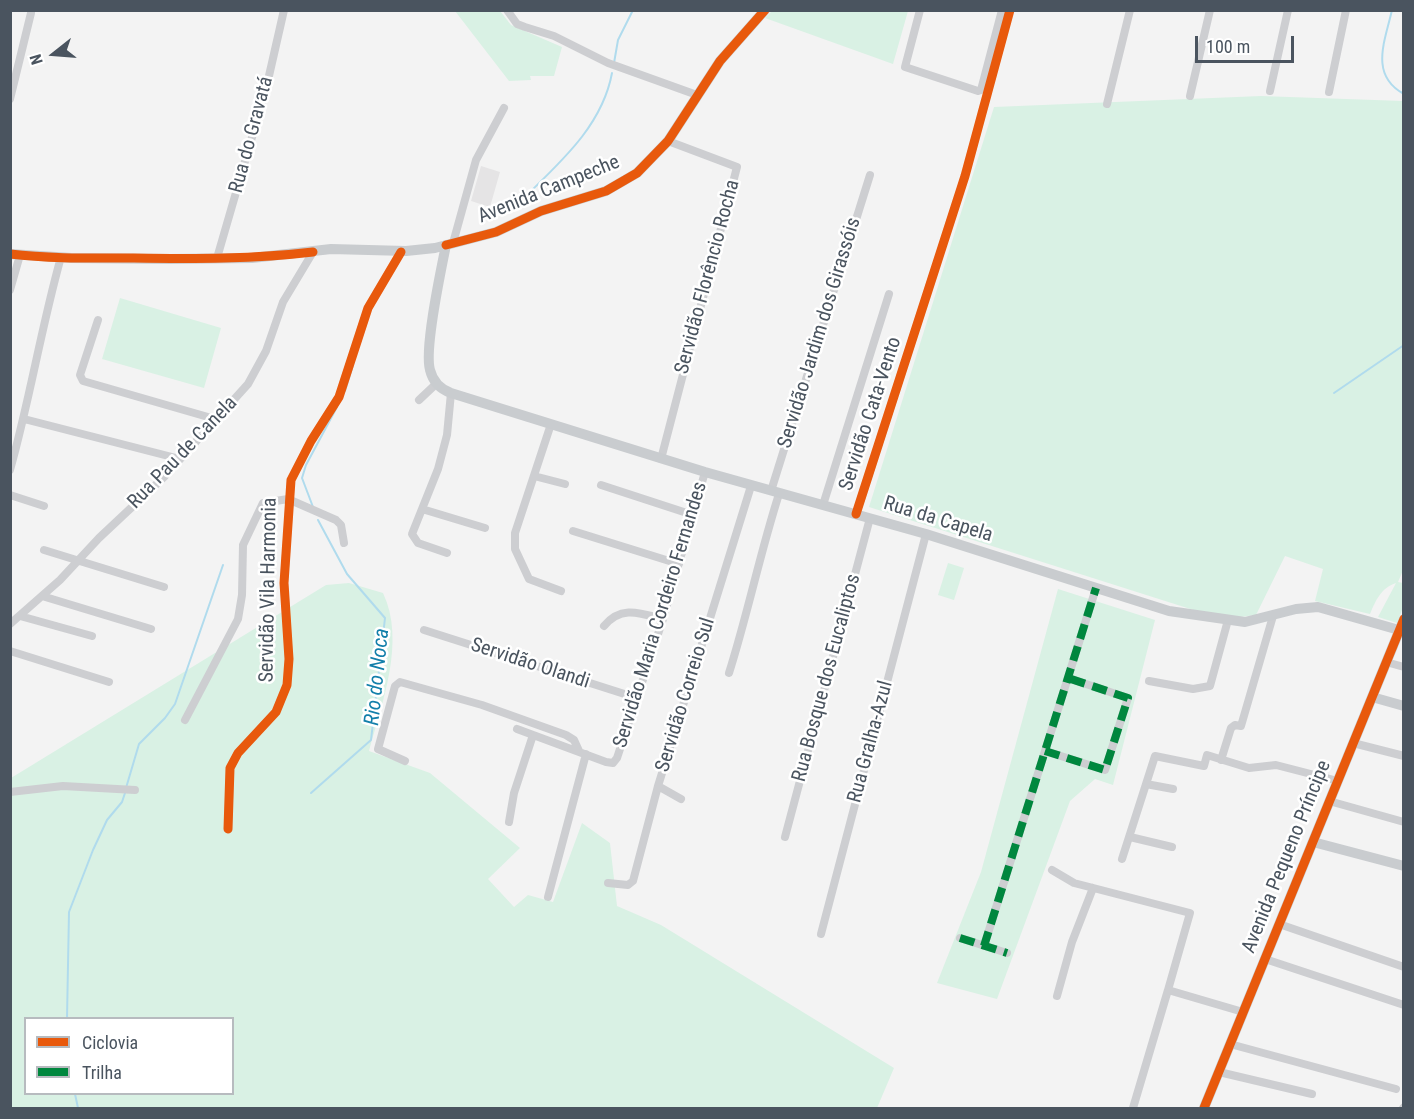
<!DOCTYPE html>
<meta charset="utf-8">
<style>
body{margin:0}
#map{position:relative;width:1414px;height:1119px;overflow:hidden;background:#f3f3f3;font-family:"Roboto Condensed",sans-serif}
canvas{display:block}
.frame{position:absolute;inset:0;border:12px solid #4a545f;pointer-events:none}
.legend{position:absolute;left:24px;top:1017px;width:210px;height:78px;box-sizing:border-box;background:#fff;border:2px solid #b7bbbf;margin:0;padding:8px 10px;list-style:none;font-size:18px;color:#4a545f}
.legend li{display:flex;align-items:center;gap:12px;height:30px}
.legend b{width:30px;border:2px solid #b7bbbf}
.north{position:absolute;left:24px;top:24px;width:60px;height:60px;-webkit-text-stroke:4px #fff;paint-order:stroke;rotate:253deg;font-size:16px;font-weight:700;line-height:24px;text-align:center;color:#4a545f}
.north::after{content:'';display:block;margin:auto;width:21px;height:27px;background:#4a545f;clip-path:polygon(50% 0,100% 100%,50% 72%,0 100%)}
.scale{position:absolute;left:1195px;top:36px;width:99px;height:27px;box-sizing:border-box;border:3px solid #4a545f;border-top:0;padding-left:8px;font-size:18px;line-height:21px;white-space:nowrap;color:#4a545f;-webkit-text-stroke:4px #fff;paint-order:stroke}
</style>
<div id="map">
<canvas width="1414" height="1119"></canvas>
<div class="frame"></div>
<ul class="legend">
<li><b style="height:8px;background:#e8590c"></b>Ciclovia</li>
<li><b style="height:8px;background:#00873e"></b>Trilha</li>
</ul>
<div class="north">N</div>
<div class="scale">100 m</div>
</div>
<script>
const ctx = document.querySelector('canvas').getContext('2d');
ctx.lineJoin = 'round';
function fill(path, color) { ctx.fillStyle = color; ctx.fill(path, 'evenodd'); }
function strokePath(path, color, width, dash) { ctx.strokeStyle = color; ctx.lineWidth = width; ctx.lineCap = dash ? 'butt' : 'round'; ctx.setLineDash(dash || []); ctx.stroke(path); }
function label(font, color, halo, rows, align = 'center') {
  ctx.font = font + ' "Roboto Condensed",sans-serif'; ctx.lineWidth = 5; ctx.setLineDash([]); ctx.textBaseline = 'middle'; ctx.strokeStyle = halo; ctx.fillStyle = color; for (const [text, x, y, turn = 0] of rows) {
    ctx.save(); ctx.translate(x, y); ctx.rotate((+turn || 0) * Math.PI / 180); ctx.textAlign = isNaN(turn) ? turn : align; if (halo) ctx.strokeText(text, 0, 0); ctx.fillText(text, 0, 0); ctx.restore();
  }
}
fill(new Path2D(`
 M481,166L500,172L490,207L471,201Z`), '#e5e4e5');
fill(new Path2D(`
 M773,10L908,11L893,64L765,18Z
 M455,11H500L511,25L562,47L554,76H530L531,80L509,81Z
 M1261,96L1403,101L1404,568L1398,582L1403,583L1404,605L1397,623L1378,617L1396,583C1381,588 1376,600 1370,614L1315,601L1323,569L1285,556L1256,615L1232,618L1203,613L869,507L994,107Z
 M120,298L221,328L204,388L102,359Z
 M948,563L964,568L954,600L938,595Z
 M349,583L383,593C406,641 382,703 369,751L430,773L520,848L488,879L514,907L528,895L553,902L582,823L610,843L617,906L661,925L894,1068L877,1108H11V778L326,585ZM26,1018H232V1094H26Z
 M1058,589L1155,620L1113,785L1095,779L1070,801L997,999L937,983L981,872Z`), '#d9f1e4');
strokePath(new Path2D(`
 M1392,10C1385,41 1369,75 1404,94
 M614,63L618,40L633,10
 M532,190C566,157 603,122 612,73
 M345,391L353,365
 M1334,393L1404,345
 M313,507L302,478L306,465L337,407
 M126,788L139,744L165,718L175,704L223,565
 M311,793L371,740L385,618L347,574L318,520
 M67,1018L69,912L93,850L107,820L122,802L125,793
 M75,1094L78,1108`), '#b0dbed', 2);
strokePath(new Path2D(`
 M507,10L517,24L525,27L554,36L608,63L697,95
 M920,10L905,67L978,91L981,90L1002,10
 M1270,91L1288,10
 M1329,92L1346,10
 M1190,96L1210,10
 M10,99L31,13
 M1107,104L1130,10
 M453,243L476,160L504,108
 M217,258L266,89L284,10
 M10,290L20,255
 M98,320L80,375L83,381L215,419
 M419,400L436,384
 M24,419L180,459
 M551,424L515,533V549L529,579L561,591
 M661,459L737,167L668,141
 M10,470C30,399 41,328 61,257
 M534,476L565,484
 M601,485L693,515
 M771,491L870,175
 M10,495L44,506
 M823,505L889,294
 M422,509L485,528
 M856,514L965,176L1010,10
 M573,531L679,564
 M44,550L164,587
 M447,553L418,543L412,534L438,469L447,435L451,393
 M42,596L151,629
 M20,616L92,636
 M10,624L60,580L99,538L164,477L248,384L266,351L283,302L313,252
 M604,626C621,605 640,613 663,619
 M424,630L637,698
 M10,651L109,682
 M1386,662L1404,667
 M729,673C748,613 760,553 779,494
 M1149,681L1193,689L1210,686L1228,620
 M185,720L238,619L242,595L243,545L263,503L288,499L336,520L341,525L344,543
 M517,729L606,762L613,763L617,758L663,619L705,472
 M1353,743L1404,756
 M1045,751L1105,770L1128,698L1068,678
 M1221,760L1231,728L1235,725L1241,726L1273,616
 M405,761L378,749L395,686L400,682L482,705L566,735L574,740L579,751
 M1146,784L1173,789
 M658,786L681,799
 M10,792L63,786L135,790
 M1329,801L1404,822
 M509,822L514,793L533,735
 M228,829L230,768L238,753L276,712L287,685L289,659L284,583L291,480L311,441L339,397L368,308L401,252
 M785,837L870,518
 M1130,837L1172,847
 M1122,859L1155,756L1204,766L1207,755L1249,768L1276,765L1338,781
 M1052,870L1074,883L1190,913L1168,990L1243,1012
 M608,883L628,885L633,881L658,786L751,486
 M548,897L586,754
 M1279,924L1404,967
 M821,934L926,534
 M960,938L1007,953
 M984,946L1096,588
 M1265,959L1404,1005
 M1057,996L1072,942L1093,888
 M1230,1044L1396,1089
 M1219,1072L1312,1094
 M1133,1108L1168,990
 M1403,1108L1404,1107`), '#cdced1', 8);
strokePath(new Path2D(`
 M446,245C441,270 424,349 430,370C433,382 440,389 451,393L705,472L926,534L1169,611L1245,622L1296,609L1318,607L1399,630
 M10,254L71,258L170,259L252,258L331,249L406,251L435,248L496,232L541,211L606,191L637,173L668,141L720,61L765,10
 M1372,697L1404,706
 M1313,842L1404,866
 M1204,1108L1404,619`), '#c9cccf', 10);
strokePath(new Path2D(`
 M1045,751L1105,770L1128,698L1068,678
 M960,938L1007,953
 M984,946L1096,588`), '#00873e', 8, [15, 8]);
strokePath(new Path2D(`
 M446,245L496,232L541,211L606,191L637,173L668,141L720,61L765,10
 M10,254C51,259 93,258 134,258C194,259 254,259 313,252
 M856,514L965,176L1010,10
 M228,829L230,768L238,753L276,712L287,685L289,659L284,583L291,480L311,441L339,397L368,308L401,252
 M1204,1108L1404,619`), '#e8590c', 9);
label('20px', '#4a545f', '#fff', [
 ["Rua do Gravatá",252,135,-75],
 ["Avenida Campeche",549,190,-22],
 ["Servidão Florêncio Rocha",708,277,-75],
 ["Servidão Jardim dos Girassóis",820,333,-73],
 ["Servidão Cata-Vento",871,414,-72],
 ["Rua Pau de Canela",183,453,-46],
 ["Rua da Capela",938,520,17],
 ["Servidão Vila Harmonia",269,590,-89],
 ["Servidão Maria Cordeiro Fernandes",661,615,-73],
 ["Servidão Olandi",530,664,18],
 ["Rua Bosque dos Eucaliptos",827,678,-75],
 ["Servidão Correio Sul",686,695,-73],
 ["Rua Gralha-Azul",871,742,-75],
 ["Avenida Pequeno Príncipe",1287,857,-68]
]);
label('italic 21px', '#127faa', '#fff', [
 ["Rio do Noca",378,677,-84]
]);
</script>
